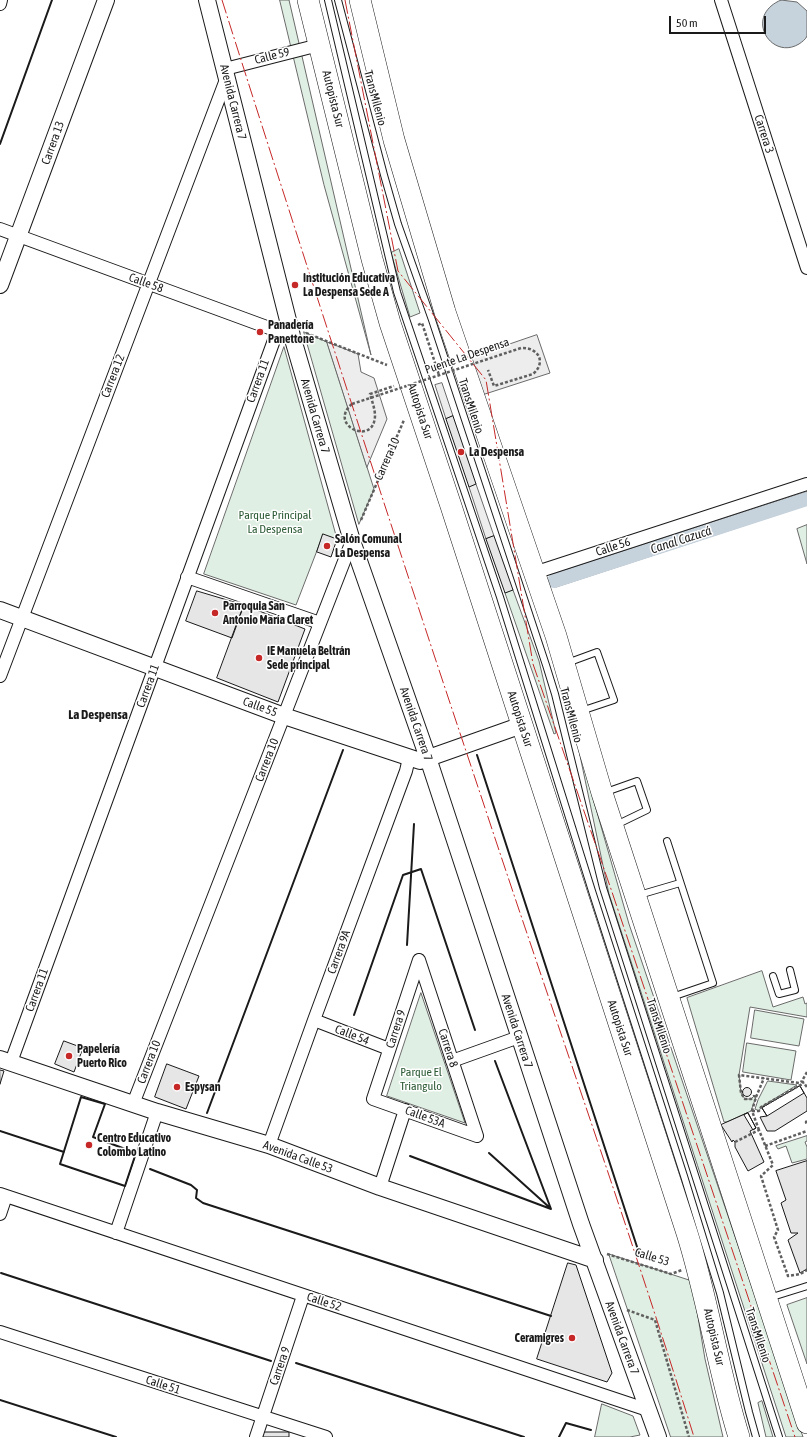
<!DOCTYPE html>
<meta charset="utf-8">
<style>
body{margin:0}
#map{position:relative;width:807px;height:1437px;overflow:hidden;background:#fff;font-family:"Asap Condensed",sans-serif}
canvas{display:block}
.scale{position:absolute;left:669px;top:16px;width:97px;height:18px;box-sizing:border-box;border:2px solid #1a1a1a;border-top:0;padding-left:5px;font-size:12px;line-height:14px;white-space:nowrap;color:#1a1a1a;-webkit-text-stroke:3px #fff;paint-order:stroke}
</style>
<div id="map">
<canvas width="807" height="1437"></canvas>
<div class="scale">50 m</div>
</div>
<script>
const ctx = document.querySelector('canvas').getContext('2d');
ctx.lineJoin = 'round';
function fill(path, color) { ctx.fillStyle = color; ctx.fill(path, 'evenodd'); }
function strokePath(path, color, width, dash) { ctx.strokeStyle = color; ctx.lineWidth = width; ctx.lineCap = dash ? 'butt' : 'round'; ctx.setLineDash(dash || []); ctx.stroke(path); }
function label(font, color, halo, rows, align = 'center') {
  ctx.font = font + ' "Asap Condensed",sans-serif'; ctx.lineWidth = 3; ctx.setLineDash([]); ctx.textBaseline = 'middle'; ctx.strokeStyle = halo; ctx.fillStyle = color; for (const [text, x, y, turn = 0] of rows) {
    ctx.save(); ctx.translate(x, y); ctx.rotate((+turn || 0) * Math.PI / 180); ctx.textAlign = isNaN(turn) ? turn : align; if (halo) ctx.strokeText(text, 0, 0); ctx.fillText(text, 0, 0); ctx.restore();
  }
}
const green = new Path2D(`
 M280,0H289L371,355L324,185Z
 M399,249L420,313L410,317L391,253Z
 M304,332L327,342L374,489L359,524Z
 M284,347L337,539L323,535L296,605L204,574Z
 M807,492V505L556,587L552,575Z
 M807,525V564L797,529Z
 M513,590L539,661L556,733L554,734L505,593Z
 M578,746L629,924L803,1437H786L609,894Z
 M762,971L773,1007L803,997L805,1004L807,1003V1017L750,1007L739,1075L741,1093L745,1099H751L754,1096L756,1097L751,1111L727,1122H724L687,998Z
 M421,993L465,1123L387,1096Z
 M755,1010L804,1019L799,1046L751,1038Z
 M747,1043L796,1051L791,1080L743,1072Z
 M768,1081L797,1085L761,1107L759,1111L755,1109L758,1100Z
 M807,1136V1141L805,1142L807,1147V1159L792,1163L786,1146L778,1149L776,1146Z
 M609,1254L692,1281L705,1359L723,1437H671Z
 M807,1298V1364L787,1305Z
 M762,1401L773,1437H766L758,1403Z
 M602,1404L633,1416L640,1435L630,1437H595Z`);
fill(green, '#e0efe3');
strokePath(green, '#6a6a6a', 1);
const parking = new Path2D(`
 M537,335L550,373L482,395L470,358Z
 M327,342L358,354L361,372L374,378L387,419L367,467Z
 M442,383L453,416L446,419L435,385Z
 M476,484L494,536L486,539L469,487Z`);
fill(parking, '#ededed');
strokePath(parking, '#6a6a6a', 1);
const water = new Path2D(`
 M781,0L797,2L807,11C807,18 807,28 807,36C806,39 802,42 799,44C771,61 743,16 781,0Z`);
fill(water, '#c6d2dc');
strokePath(water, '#6a6a6a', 1);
strokePath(new Path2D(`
 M554,581L807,499`), '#c6d2dc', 14);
const building = new Path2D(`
 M453,416L476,484L469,487L446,419Z
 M323,534L337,539L331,557L317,552Z
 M494,536L513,590L505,593L486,539Z
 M197,591L244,605L232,638L186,621Z
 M244,605L305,629L278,702L217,678Z
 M64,1041L83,1048L74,1072L55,1064Z
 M167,1064L199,1076L186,1109L155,1097Z
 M0,1070L4,1071L0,1084Z
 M800,1086L807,1098V1111L775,1131H767L760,1117L767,1116L762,1108Z
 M800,1086L804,1093L767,1116L762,1108Z
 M742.5 1092a4.5 4.5 0 1 1 9 0a4.5 4.5 0 1 1-9 0Z
 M748,1113L756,1128L750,1131L764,1162L748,1171L735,1147V1142L733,1140L732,1142L721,1125Z
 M748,1113L756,1128L753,1130L744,1115Z
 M807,1161V1269L800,1273L788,1240L798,1233H791L781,1203L786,1200L776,1171Z
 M568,1263L576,1265L612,1373L607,1382L537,1359Z
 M264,1432H289V1437H263Z`);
fill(building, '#e6e6e6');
strokePath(building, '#1a1a1a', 1);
const lane = new Path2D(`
 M328,0L397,292L500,597L592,891L684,1176L720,1293L749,1412L756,1437
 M338,0L384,175L398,224L432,320L546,665L555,694L603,888L779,1437
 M567,663L597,652L614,700L581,711
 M606,792L637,781L647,810L616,825
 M667,841L713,983L672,997
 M639,895L680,883
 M773,976L779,994L795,990L790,970
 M769,1298L807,1286`);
const street = new Path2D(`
 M721,0L807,268
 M0,4L1,0
 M225,69L319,45
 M0,229L283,333
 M534,573L807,484
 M187,577L320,623
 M0,676L227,77
 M419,960L373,1099L477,1136
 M419,960L477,1136
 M314,1020L389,1049
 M452,1061L519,1037
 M11,1062L277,332
 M133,1104L352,541
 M269,1145L314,1020L406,771L409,758
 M380,1187L405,1110
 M0,1194L648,1410
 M0,1214L6,1196
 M116,1233L157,1112
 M0,1332L326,1437
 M256,1437L303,1296`);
const secondary = new Path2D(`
 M207,0L292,336L352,541L428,758L581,1224L658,1437
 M0,285L106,0
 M0,610L284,716L420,761L522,725
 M0,1059L157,1112L269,1145L380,1187L595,1260`);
const highway = new Path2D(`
 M308,0L372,259L390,323L451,506L687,1233C708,1300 718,1370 739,1437
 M360,0L394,140L445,312L556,636L602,793L807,1423`);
strokePath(lane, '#1a1a1a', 8);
strokePath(street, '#1a1a1a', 14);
strokePath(secondary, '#1a1a1a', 18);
strokePath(highway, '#1a1a1a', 22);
strokePath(new Path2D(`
 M418,325L422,323L439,375
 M306,333L387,365
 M352,404C327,425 374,447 375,416C375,409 372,401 370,394L394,386
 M361,520L404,420
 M807,1072L802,1081L807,1087
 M756,1097L764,1078
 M752,1111H759L761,1107L804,1083
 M807,1121L806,1122L807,1125
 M759,1130L752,1111L756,1097L754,1096L751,1099H745L741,1093L739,1075L799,1083L802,1081
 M735,1142L759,1130L773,1165L761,1176L778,1230L774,1237L788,1276L800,1274L807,1270
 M765,1146L807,1131
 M607,1254L671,1274L682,1270
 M627,1310L655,1320L689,1437`), '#5f5f5f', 2.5, [3, 2]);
strokePath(lane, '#fff', 6);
strokePath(street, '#fff', 12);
strokePath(secondary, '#fff', 16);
strokePath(highway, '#fff', 21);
strokePath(new Path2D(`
 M352,404L521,348C538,347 547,362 533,374L494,386L488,370`), '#5f5f5f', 2.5, [3, 2]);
strokePath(new Path2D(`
 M0,144L52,0
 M477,755L640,1256
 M407,945L414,824
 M354,1015L403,875L421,869L475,1030
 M81,1097L105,1104L93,1137L136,1153L125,1186L60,1164Z
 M207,1113L343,750
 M0,1131L64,1152
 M489,1153L549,1207
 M410,1156L551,1209L495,1061
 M150,1169L191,1185L197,1190L196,1198L203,1203L551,1316
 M1,1273L271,1361
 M296,1363L524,1437
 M0,1400L116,1437
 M559,1437L566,1423L591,1430`), '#1a1a1a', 2);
strokePath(new Path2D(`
 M222,0C307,268 394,536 483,802C553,1014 628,1224 694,1437
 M345,0L398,271L486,380L533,664L612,892L795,1437`), '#c62828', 1, [14, 3, 2, 3]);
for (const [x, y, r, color] of [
 [295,285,4,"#c62828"],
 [260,332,4,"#c62828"],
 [461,452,4,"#c62828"],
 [327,546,4,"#c62828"],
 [215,613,4,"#c62828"],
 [259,658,4,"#c62828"],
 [69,1056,4,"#c62828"],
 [177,1087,4,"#c62828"],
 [89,1145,4,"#c62828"],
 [572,1338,4,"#c62828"]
]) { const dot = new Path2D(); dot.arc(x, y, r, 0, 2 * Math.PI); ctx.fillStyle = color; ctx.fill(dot); strokePath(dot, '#fff', 1.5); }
label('12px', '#1a1a1a', '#fff', [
 ["Calle 59",272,56,-14],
 ["TransMilenio",375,98,75],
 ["Autopista Sur",333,99,76],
 ["Avenida Carrera 7",233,102,76],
 ["Carrera 3",764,134,72],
 ["Carrera 13",53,143,-70],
 ["Calle 58",146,283,20],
 ["Puente La Despensa",467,356,-19],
 ["Carrera 12",113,376,-69],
 ["Carrera 11",258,381,-70],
 ["TransMilenio",471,406,72],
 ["Autopista Sur",420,411,72],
 ["Avenida Carrera 7",315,416,74],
 ["Carrera 10",387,459,-66],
 ["Calle 56",613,547,-18],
 ["Carrera 11",148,686,-70],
 ["Calle 55",260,707,20],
 ["TransMilenio",571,715,75],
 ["Autopista Sur",520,719,72],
 ["Avenida Carrera 7",416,724,71],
 ["Carrera 10",267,760,-69],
 ["Carrera 9A",339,952,-70],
 ["Carrera 11",37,990,-70],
 ["TransMilenio",659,1026,72],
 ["Autopista Sur",620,1028,72],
 ["Carrera 9",396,1029,-72],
 ["Avenida Carrera 7",517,1031,72],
 ["Calle 54",352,1035,21],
 ["Carrera 8",448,1048,72],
 ["Carrera 10",149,1062,-69],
 ["Calle 53A",425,1117,20],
 ["Avenida Calle 53",298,1157,20],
 ["Calle 53",652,1257,17],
 ["Calle 52",324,1302,18],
 ["TransMilenio",758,1335,72],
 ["Autopista Sur",714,1337,77],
 ["Avenida Carrera 7",622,1338,70],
 ["Carrera 9",280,1366,-71],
 ["Calle 51",163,1385,18]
]);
label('bold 12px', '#1a1a1a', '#fff', [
 ["Institución Educativa",303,278],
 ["La Despensa Sede A",303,292],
 ["Panadería",268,325],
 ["Panettone",268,339],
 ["La Despensa",469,452],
 ["Salón Comunal",335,539],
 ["La Despensa",335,553],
 ["Parroquia San",223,606],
 ["Antonio María Claret",223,620],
 ["IE Manuela Beltrán",267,651],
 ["Sede principal",267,665],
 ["Papelería",77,1049],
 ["Puerto Rico",77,1063],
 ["Espysan",185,1087],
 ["Centro Educativo",97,1138],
 ["Colombo Latino",97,1152],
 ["Ceramigres",564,1338,"right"]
], 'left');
label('12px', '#2b5a34', '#fff', [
 ["Parque Principal",275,515],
 ["La Despensa",275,529],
 ["Parque El",421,1072],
 ["Triangulo",421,1086]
]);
label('italic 13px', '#1a1a1a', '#fff', [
 ["Canal Cazucá",681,540,-18]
]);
label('bold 13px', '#1a1a1a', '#fff', [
 ["La Despensa",98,715]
]);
</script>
